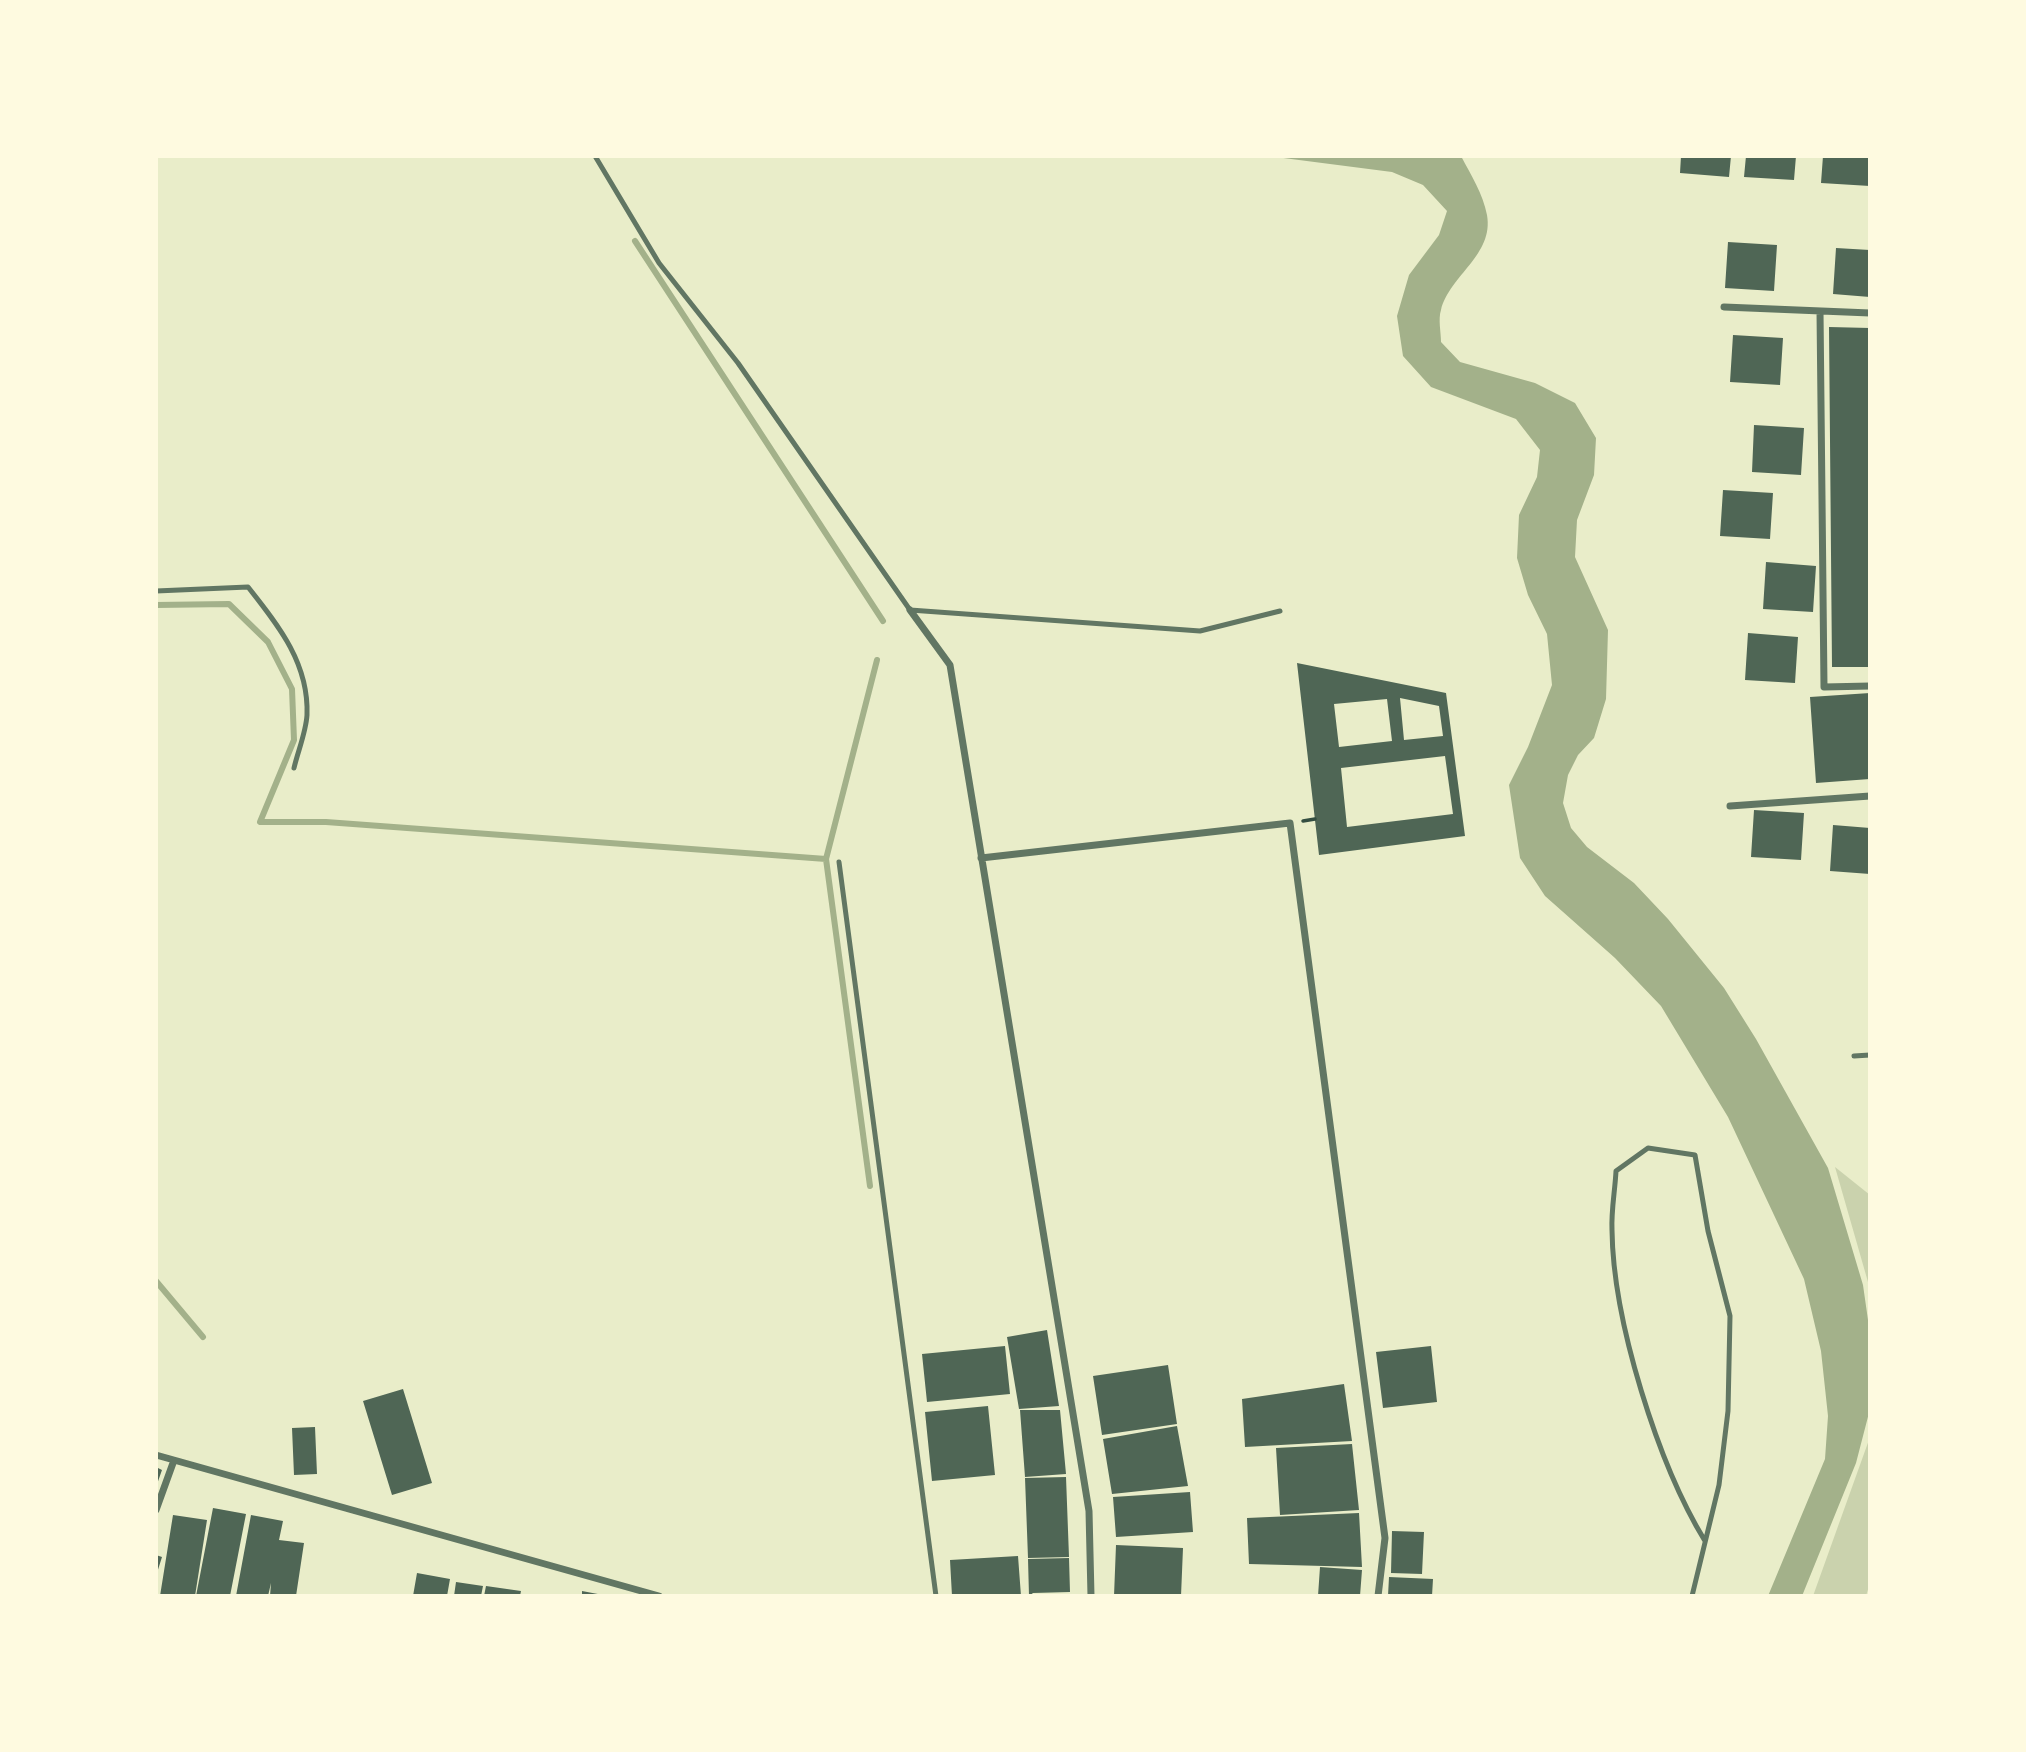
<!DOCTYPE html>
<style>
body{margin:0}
#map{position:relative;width:2026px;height:1752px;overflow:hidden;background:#e9edc9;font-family:Inter,sans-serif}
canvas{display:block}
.frame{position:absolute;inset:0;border:158px solid #fefae0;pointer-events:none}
</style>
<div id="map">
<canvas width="2026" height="1752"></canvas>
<div class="frame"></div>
</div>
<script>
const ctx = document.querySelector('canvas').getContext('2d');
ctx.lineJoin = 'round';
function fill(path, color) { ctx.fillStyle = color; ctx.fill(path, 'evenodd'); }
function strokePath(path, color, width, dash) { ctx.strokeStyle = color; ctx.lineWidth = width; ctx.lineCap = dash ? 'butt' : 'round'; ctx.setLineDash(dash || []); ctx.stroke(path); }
fill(new Path2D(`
 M1835,1167L1870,1195V1289Z
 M1870,1437V1583L1866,1596H1813Z`), '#cad2ad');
fill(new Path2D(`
 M1268,156H1461C1471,175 1483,194 1487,215C1494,255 1450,275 1441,310C1438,319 1441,332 1441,342L1460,362L1535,383L1575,403L1596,438L1594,475L1577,520L1575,557L1608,630L1606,699L1594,738L1578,755L1568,775L1563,803L1571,828L1587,847L1634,883L1668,919L1724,988L1756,1039L1828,1168L1863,1285L1870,1334V1409L1856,1463L1802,1596H1768L1825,1459L1828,1416L1821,1351L1804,1279L1728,1117L1661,1006L1615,958L1545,896L1520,858L1509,785L1528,747L1552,685L1547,634L1528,595L1517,558L1519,515L1537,477L1540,450L1516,419L1431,387L1403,356L1397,316L1409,275L1439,235L1447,211L1423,185L1392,172Z`), '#a3b18a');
strokePath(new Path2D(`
 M635,241L883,621
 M156,605L229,604L268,642L292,689L294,740L260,822H326L826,859
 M870,1186L826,859L877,660
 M156,1281L203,1337`), '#a3b18a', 6);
fill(new Path2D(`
 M1681,156H1731L1729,177L1680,173Z
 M1746,156H1796L1794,180L1744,177Z
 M1823,156H1870V186L1821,183Z
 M1728,242L1777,245L1774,291L1725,288Z
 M1836,248L1870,250V297L1833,294Z
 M1829,327L1870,328V667H1832Z
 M1733,335L1783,338L1780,385L1730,382Z
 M1754,425L1804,428L1801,475L1752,472Z
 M1723,490L1773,493L1770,539L1720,536Z
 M1766,562L1816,566L1813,612L1763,609Z
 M1748,633L1798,637L1795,683L1745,680Z
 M1297,663L1446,693L1465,836L1319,855ZM1400,698L1439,706L1443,736L1404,740ZM1387,699L1392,741L1339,747L1334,704ZM1445,756L1453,814L1347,827L1341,768Z
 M1870,693V779L1816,783L1810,697Z
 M1754,810L1804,813L1801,860L1751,857Z
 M1833,825L1870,828V874L1830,871Z
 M1047,1330L1059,1406L1019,1409L1007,1337Z
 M1005,1346L1010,1394L927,1402L922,1354Z
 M1431,1346L1437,1402L1383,1408L1376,1352Z
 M1168,1365L1177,1424L1102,1435L1093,1376Z
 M1344,1384L1352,1441L1245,1447L1242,1399Z
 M403,1389L432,1483L392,1495L363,1401Z
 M988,1406L995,1475L932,1481L925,1412Z
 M1020,1410H1060L1066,1474L1025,1477Z
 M1177,1426L1188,1486L1112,1494L1103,1439Z
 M315,1427L317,1474L294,1475L292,1428Z
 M1352,1444L1359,1510L1280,1515L1276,1448Z
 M156,1467L162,1470L156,1487Z
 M1066,1477L1069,1557L1028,1558L1025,1478Z
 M1190,1492L1193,1532L1116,1537L1113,1497Z
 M213,1508L246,1514L230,1596H196Z
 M1359,1513L1362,1567L1249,1564L1247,1518Z
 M173,1515L207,1520L195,1596H160Z
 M251,1515L283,1521L279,1540L304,1543L296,1596H270L271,1583L268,1596H236Z
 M1392,1531L1424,1532L1422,1574L1391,1573Z
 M1116,1545L1183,1548L1181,1596H1114Z
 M156,1555L162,1557L156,1576Z
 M1018,1556L1021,1596H952L950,1560Z
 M1069,1558L1070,1592L1033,1593L1029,1596L1028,1559Z
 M1320,1567L1362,1570L1360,1596H1318Z
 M417,1573L450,1579L447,1596H413Z
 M1389,1577L1433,1579L1432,1596H1388Z
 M456,1582L483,1586L481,1596H454Z
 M486,1586L521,1591L520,1596H484Z
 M582,1591L603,1595V1596H582Z`), '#4f6655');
strokePath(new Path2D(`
 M1303,821L1315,819`), '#344e41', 3.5);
strokePath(new Path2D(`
 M595,156L659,263L738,363L910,610L1200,631L1280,611
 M156,591L248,587C278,625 309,663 307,715C306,732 298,751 294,768
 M839,862L936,1596
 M1854,1056L1870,1055
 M1692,1596L1719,1485L1728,1411L1730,1316L1708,1231L1695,1155L1648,1148L1616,1171C1615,1191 1611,1211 1612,1230C1613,1321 1658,1464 1705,1541`), '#617663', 5);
strokePath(new Path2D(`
 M1724,307L1870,313
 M1820,311L1824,687L1870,686
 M910,610L950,665L1089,1511L1091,1596
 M1730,806L1870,796
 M981,858L1290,823L1385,1538L1378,1596
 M156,1455L659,1596
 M156,1510L173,1463`), '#617663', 7);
</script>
